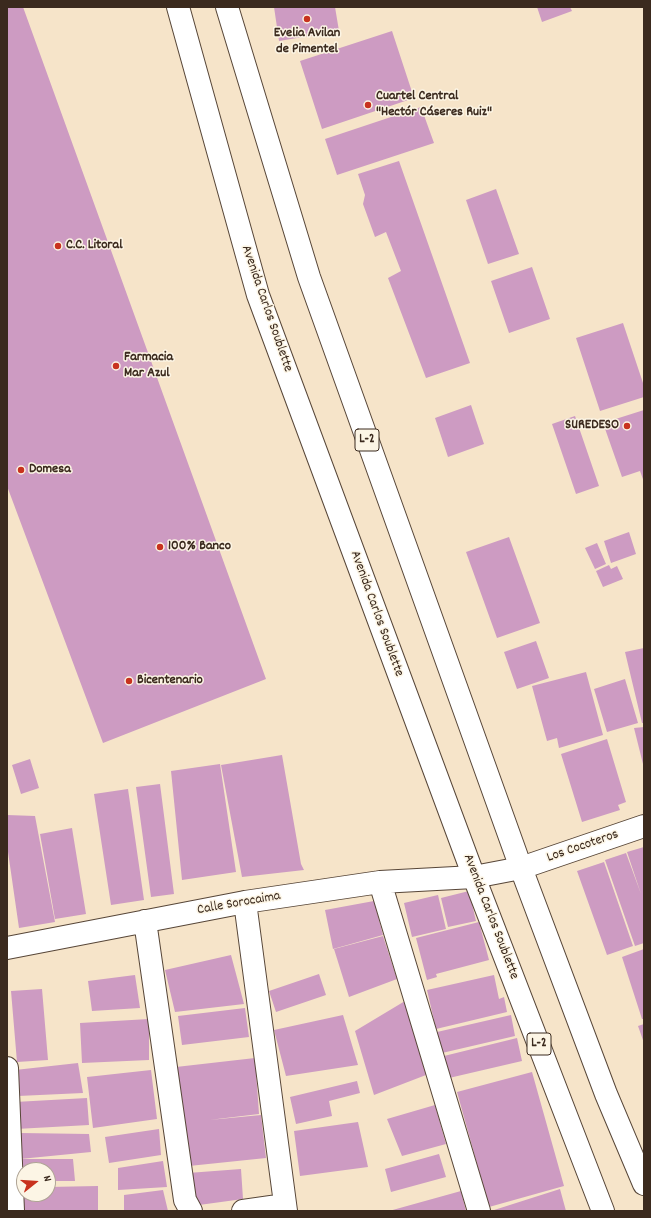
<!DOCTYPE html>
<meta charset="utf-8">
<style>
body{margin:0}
#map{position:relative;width:651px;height:1218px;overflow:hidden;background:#f6e4c9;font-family:Dekko,sans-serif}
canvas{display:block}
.frame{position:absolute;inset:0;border:8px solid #3b2a1e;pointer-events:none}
.north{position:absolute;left:16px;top:1162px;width:40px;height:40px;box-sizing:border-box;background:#fcf5e5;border:1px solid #afa495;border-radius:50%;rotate:73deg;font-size:11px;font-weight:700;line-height:16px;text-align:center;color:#3b2a1e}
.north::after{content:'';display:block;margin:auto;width:14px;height:18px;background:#c8321e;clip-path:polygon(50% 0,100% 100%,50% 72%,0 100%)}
</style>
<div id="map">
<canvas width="651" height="1218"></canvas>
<div class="frame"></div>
<div class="north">N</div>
</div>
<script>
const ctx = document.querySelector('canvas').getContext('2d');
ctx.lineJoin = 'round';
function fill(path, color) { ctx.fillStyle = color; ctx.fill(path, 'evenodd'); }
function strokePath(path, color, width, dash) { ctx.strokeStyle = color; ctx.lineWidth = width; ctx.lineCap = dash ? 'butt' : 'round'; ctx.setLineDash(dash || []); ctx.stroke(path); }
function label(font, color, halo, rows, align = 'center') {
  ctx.font = font + ' Dekko,sans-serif'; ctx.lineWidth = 3; ctx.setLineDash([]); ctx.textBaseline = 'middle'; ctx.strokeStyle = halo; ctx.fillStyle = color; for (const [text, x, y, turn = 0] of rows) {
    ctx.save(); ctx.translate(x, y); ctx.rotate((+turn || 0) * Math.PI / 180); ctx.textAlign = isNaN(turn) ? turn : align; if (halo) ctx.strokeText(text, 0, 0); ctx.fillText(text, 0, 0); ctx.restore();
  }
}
fill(new Path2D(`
 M7,7H23L266,679L103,743L7,486Z
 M274,7H335L339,31L279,41Z
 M537,7H570L572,11L542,22Z
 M392,31L414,98L322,129L300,61Z
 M421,107L434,143L337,175L325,139Z
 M399,161L470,363L426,378L388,278L401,271L386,232L375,237L363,204L365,195L358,174Z
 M496,189L519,254L488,264L466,200Z
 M532,267L550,319L509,333L491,281Z
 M623,323L644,386V397L600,411L576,338Z
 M471,405L484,444L448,457L435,418Z
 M644,410V482L640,471L622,477L603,423Z
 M575,416L599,486L576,494L552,424Z
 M629,532L636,554L611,563L604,541Z
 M509,537L540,623L497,638L466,552Z
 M597,543L606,564L595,569L585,548Z
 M609,565L611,569L617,566L623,579L603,587L596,571Z
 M536,641L549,678L517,689L504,652Z
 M644,648V723H642L625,652Z
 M586,672L603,735L559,748L557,738L547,741L532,686Z
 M625,679L638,723L607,732L594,689Z
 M644,727V764H643L634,728Z
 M607,739L626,802L618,805L620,810L582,822L561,754Z
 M282,755L301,864L304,870L242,877L221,765Z
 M30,759L39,788L21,794L12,765Z
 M220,764L236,872L182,880L171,771Z
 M160,784L174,894L151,897L136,787Z
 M128,789L144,900L111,905L94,794Z
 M7,815L35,816L55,922L19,928L7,845Z
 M72,828L86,914L55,919L40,834Z
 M644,847V943L635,946L605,860L626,853L641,894L627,852Z
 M604,862L633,946L607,955L577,871Z
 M469,891L476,921L448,927L441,898Z
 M438,895L446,929L412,937L404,903Z
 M374,901L383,935L333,949L325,910Z
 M479,922L489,960L436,974L437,977L427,980L416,938Z
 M383,936L397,979L349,997L334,949Z
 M644,949V1019H642L622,957Z
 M231,955L244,1004L175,1012L165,970Z
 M319,974L326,995L276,1012L269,991Z
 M135,975L140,1008L92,1011L88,981Z
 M494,975L499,999L504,997L507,1012L436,1029L427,990Z
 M42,989L48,1060L17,1062L11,991Z
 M405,1001L426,1075L374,1095L355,1031Z
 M245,1008L249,1037L182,1045L178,1016Z
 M343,1015L358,1065L286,1076L274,1030Z
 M511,1015L515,1036L442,1053L437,1032Z
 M149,1019V1060L82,1063L80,1023Z
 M644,1024V1043L638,1026Z
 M517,1038L522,1061L449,1078L444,1056Z
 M255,1058L259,1114L209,1120L261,1115L266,1158L189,1166L185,1122L176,1067Z
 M78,1063L83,1093L18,1096L15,1070Z
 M151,1070L157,1119L93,1128L87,1077Z
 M532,1072L564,1186L489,1207L457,1092Z
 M357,1081L360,1093L329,1101L332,1116L296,1124L290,1097Z
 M87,1098L89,1125L16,1129L15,1102Z
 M435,1105L446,1144L402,1156L387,1119Z
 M358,1122L368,1167L300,1176L294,1131Z
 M159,1129L161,1155L109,1163L105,1137Z
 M20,1133L89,1134L91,1152L20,1159H73L75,1181H48V1170H24V1182H20L18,1159Z
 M439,1154L446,1177L391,1192L385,1169Z
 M163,1161L167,1187L118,1190V1168Z
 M241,1169L243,1199L199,1205L192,1195L188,1173Z
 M98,1186V1211H22V1187H24V1194H48V1187Z
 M560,1189L566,1211H491Z
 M163,1190L168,1211H124V1195Z
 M461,1191L466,1211H389Z`), '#cd9bc2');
const minor = new Path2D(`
 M380,882L479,1211
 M245,902L286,1211
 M145,921L185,1200L191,1211
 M7,948L245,902L380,882L474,877L521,868L644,826
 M7,1068L13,1211
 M243,1211L285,1205`);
const major = new Path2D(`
 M178,7L258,295L474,877L603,1211
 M227,7L309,277L521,868L606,1094L644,1184`);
strokePath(minor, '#574638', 24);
strokePath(major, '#574638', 24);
strokePath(minor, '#fff', 22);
strokePath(major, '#fff', 22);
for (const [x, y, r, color] of [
 [307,19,4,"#c8321e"],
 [368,105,4,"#c8321e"],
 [58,246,4,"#c8321e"],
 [116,366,4,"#c8321e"],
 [627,426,4,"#c8321e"],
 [21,470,4,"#c8321e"],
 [160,547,4,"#c8321e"],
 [129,681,4,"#c8321e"]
]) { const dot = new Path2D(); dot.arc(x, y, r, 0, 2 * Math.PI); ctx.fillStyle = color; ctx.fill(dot); strokePath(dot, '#fcf5e5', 1.5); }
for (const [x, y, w] of [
 [367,440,24],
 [539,1044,24]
]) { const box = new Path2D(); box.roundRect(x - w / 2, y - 11, w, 22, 3); ctx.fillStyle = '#fcf5e5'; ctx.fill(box); strokePath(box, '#3b2a1e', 1); }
label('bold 13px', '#3b2a1e', null, [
 ["L-2",367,440],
 ["L-2",539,1044]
]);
label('bold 14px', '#3b2a1e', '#fcf5e5', [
 ["Evelia Avilan",307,34,"center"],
 ["de Pimentel",307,50,"center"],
 ["Cuartel Central",376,97],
 ["\"Hectór Cáseres Ruiz\"",376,113],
 ["C.C. Litoral",66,246],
 ["Farmacia",124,358],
 ["Mar Azul",124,374],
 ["SUREDESO",619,426,"right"],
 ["Domesa",29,470],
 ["100% Banco",168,547],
 ["Bicentenario",137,681]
], 'left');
label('14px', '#3b2a1e', '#fcf5e5', [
 ["Avenida Carlos Soublette",266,309,71],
 ["Avenida Carlos Soublette",376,614,70],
 ["Los Cocoteros",583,847,-19],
 ["Calle Sorocaima",239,904,-10],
 ["Avenida Carlos Soublette",490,917,69]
]);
</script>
